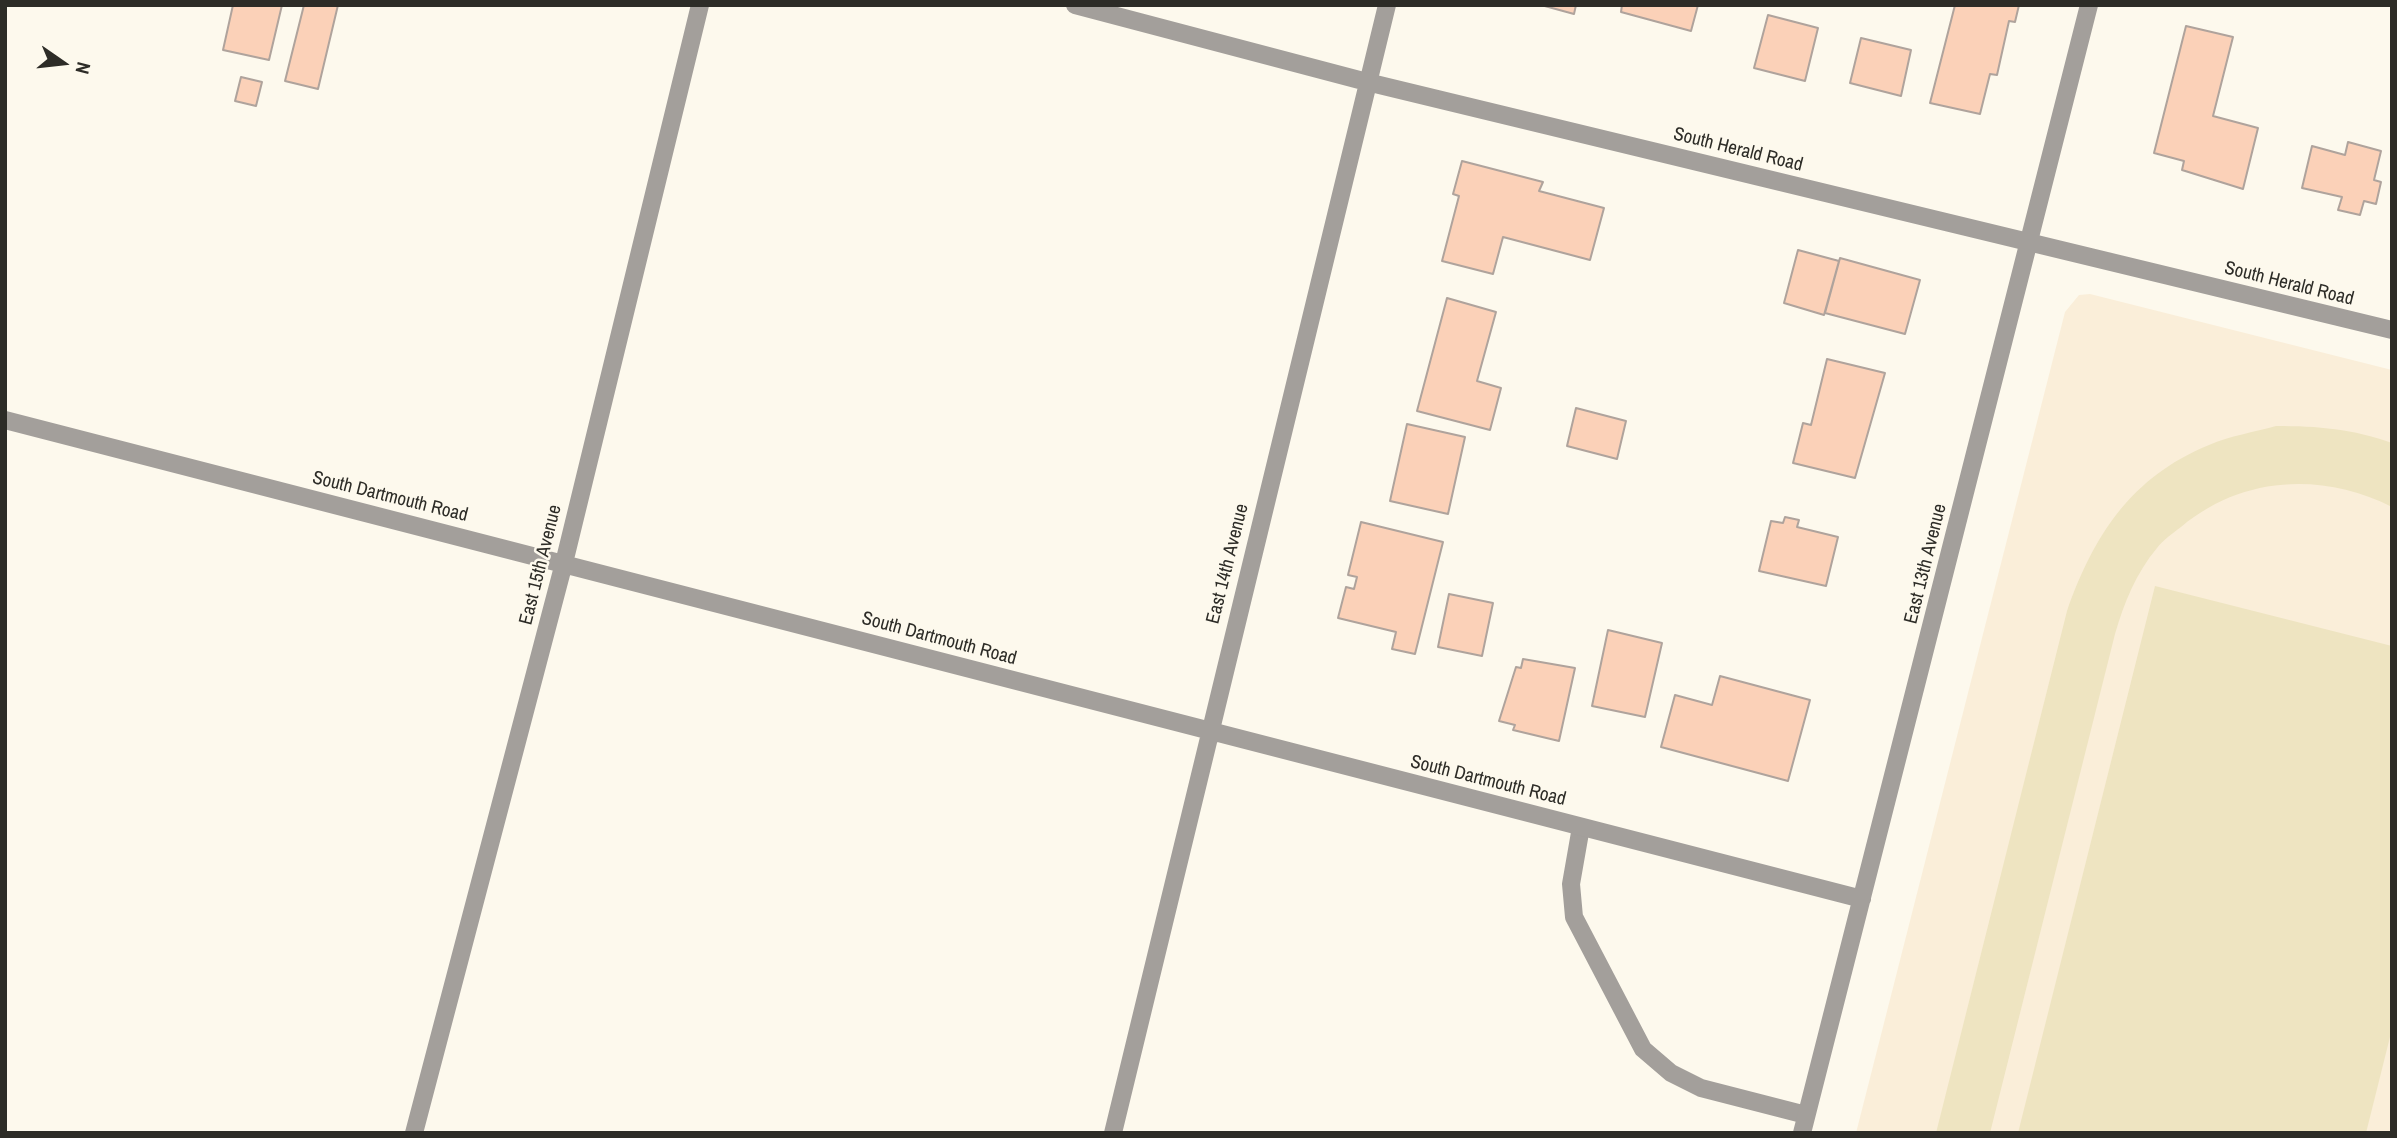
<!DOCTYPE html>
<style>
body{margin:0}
#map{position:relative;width:2397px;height:1138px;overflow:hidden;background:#fdf9ed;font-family:"Archivo Narrow",sans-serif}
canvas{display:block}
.frame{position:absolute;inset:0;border:7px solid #2d2c27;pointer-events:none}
.north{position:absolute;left:28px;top:28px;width:70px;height:70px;-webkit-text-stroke:5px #fdf9ed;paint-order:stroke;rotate:104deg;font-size:19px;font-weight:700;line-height:28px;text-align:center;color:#2d2c27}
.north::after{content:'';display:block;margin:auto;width:24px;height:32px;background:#2d2c27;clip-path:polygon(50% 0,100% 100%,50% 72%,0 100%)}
</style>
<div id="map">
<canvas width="2397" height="1138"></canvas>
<div class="frame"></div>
<div class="north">N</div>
</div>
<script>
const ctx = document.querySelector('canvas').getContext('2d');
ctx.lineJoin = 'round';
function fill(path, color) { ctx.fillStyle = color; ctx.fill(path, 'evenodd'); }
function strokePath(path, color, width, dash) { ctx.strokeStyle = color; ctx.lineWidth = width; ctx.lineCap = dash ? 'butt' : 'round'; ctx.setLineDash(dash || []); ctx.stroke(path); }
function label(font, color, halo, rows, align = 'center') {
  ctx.font = font + ' "Archivo Narrow",sans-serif'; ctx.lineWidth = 5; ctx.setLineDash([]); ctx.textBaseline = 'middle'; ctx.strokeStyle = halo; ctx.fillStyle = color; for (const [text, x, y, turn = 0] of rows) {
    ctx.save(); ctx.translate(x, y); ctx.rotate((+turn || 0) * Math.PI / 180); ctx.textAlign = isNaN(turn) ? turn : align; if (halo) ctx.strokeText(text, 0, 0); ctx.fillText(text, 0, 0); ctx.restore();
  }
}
fill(new Path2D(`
 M2090,294L2392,370V1133H1856L2065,312L2079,295Z`), '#faeed9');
fill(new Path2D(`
 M2276,426C2318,426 2353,429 2392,443V507C2322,472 2242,476 2181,527C2173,533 2163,540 2157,548C2136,573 2124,603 2115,634L1990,1133H1936L2067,611C2094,535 2131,477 2209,445C2230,436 2254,432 2276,426Z
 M2155,586L2392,646V1029L2366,1133H2018Z`), '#eee4c1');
const building = new Path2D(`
 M233,5H282L269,60L223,50Z
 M304,5H338L318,89L285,81Z
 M1541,5H1576L1574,14Z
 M1622,5H1698L1691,31L1621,12Z
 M1955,5H2019L2015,22L2009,21L1997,75L1990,74L1980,114L1930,103Z
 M1768,15L1818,28L1805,81L1754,68Z
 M2186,26L2233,37L2213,116L2258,128L2243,189L2182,170L2184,161L2154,153Z
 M1861,38L1911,50L1901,96L1850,83Z
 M241,77L262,82L256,106L235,101Z
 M2348,142L2381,151L2374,180L2381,182L2376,204L2364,201L2360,215L2338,210L2342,197L2302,188L2312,146L2345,155Z
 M1462,161L1543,182L1539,191L1604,208L1590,260L1503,237L1493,274L1442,261L1459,196L1453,194Z
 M1798,250L1839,261L1824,315L1784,303Z
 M1840,258L1920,280L1905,334L1825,313Z
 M1447,298L1496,312L1477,381L1501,388L1490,430L1417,411Z
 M1827,359L1885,373L1855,478L1793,463L1803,423L1811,425Z
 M1576,408L1626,421L1617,459L1567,446Z
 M1407,424L1465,437L1448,514L1390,501Z
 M1785,517L1799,520L1797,527L1838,537L1826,586L1759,571L1771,521L1783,523Z
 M1361,522L1443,542L1415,654L1392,649L1396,632L1338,618L1346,587L1354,589L1357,577L1348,575Z
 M1449,594L1493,603L1482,656L1438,647Z
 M1608,630L1662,643L1645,717L1592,706Z
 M1523,659L1575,668L1559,741L1513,730L1515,725L1499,721L1516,667L1521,668Z
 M1720,676L1810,700L1788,781L1661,747L1675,695L1712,705Z`);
fill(building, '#fbd1b8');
strokePath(building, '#afa39c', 2);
strokePath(new Path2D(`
 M1581,827L1571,884L1574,917L1643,1049L1671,1073L1701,1088L1806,1115`), '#a39f9b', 18);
strokePath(new Path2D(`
 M1075,5L1367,82L2392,330
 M5,420L1862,899
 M414,1133L564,563L700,5
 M1113,1133L1387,5
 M1802,1133L2089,5`), '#a39f9b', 18);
label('19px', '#2d2c27', '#fdf9ed', [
 ["South Herald Road",1738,150,14],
 ["South Herald Road",2289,284,14],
 ["South Dartmouth Road",390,497,14],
 ["East 14th Avenue",1228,564,-76],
 ["East 13th Avenue",1926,564,-76],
 ["East 15th Avenue",541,565,-76],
 ["South Dartmouth Road",939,639,15],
 ["South Dartmouth Road",1488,781,14]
]);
</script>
